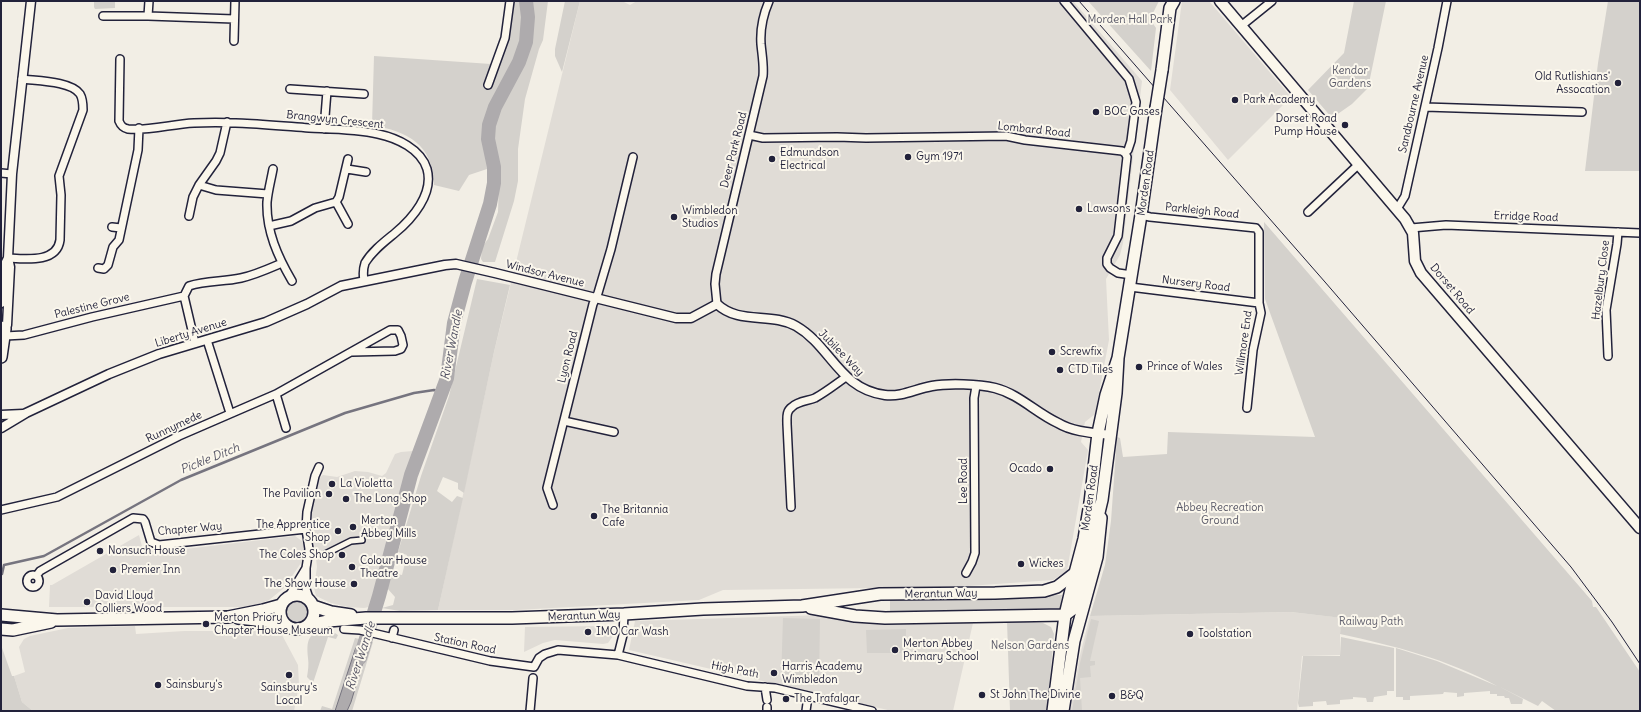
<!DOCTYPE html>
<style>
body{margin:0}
#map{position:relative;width:1641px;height:712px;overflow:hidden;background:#f2eee5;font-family:Delius,sans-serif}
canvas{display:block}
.frame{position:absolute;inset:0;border:2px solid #22223b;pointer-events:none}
</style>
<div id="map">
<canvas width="1641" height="712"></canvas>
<div class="frame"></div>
</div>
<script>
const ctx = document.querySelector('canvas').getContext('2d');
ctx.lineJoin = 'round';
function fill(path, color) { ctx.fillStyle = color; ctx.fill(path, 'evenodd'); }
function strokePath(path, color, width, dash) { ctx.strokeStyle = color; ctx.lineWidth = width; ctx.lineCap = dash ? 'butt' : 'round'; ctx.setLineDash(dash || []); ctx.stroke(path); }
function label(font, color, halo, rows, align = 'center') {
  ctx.font = font + ' Delius,sans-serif'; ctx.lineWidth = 4; ctx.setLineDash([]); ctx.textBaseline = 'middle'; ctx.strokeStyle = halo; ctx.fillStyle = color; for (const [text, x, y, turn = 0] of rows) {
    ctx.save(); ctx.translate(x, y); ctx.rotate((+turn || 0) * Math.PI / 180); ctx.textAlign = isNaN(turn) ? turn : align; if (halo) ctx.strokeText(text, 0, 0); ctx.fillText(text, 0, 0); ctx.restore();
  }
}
fill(new Path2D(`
 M580,1H622L630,5L637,1H1073L1142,81L1123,243L1120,255L1106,279L1109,340L1095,414L1085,422L1081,442L1088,450L1067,571L1053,580L954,587L723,590L699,600L516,610H438L494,352Z
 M1182,1H1209L1291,97L1228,160L1170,90Z
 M413,451L374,606L364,608L348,607L331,603L316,596L314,588L317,567L311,517L312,501L318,479L323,475L337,477L355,471L368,472L382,476L386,473L395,454L401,452Z
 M139,535L143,550L160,552L295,536L302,541L304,546L303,560L284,588L269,600L256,605L242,607H49L50,585H52Z
 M1291,612L1343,618L1340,634V655L1302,656L1297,711H1070L1080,655L1090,616Z
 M823,615L849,620L880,623H973L953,711H892L629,650L635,621Z
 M135,626L136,634L184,631H225L256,626L268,627L276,630L282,635L298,665L299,685L294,711H33L22,702L14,676L25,672L19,647L24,639L30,636L68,628Z
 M604,626L613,630V636L608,643L603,644L555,640L543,643L524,652L525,627Z`), '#e0dcd6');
fill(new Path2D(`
 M94,1H115V8L95,9L94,7Z
 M514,1H548L543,40L539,49L525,99L518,149V181L514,201L495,262H483L481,259L482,247L488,239L498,212L499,178L487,169L469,175L459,191L434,185C433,144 408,132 372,125L374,56L491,64L499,62L509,29Z
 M565,1H580L562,72L555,56V49Z
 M1088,1H1159L1150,19L1156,28L1151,71Z
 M1354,1H1386L1368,88L1352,104L1332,118L1308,90L1344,53Z
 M1608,1H1640V171H1585L1598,63Z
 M1264,222L1592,601L1593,607H1596L1640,672V711H1556L1542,701L1538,706L1500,687L1523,699L1522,704H1511L1509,698H1505L1504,696H1497V694H1490V691L1464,693V696L1457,697V693L1444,692L1443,694L1410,696V700H1403V697H1396V648L1437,661L1497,686C1447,659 1395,646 1340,634L1342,618L1291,612L1090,616L1105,565L1111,521L1117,437L1120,438L1123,457L1167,454L1168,432L1315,437L1265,299Z
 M477,279L510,285L494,352L464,493L458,489V483L443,477L437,491L452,502L457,496L463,498L438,610L400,611L382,608L393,605L395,597L387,588L392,573L402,575L407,555L398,552L421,476L449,396Z
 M1062,595L1060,610L890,612V598Z
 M285 613a12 12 0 1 1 24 0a12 12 0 1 1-24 0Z
 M783,618L820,619L819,682L781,681Z
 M1091,619L1099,621L1090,661H1095V665L1090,666L1091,677L1080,678L1082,711H1072L1080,663Z
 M1007,621L1043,623L1051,627L1054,634L1047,711H1010Z
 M906,629V653H867L866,630Z
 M319,630H330L338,635L336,639L328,637L313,683L307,677C308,671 309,664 308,658C307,645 306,637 319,630Z
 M1341,637L1394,648V691H1387V695L1374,697L1373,702H1367L1366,698L1353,697V699L1340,700V704L1327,705L1326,701L1313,702V706L1299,707L1298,703L1303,656H1340Z
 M355,638L373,642L353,708L352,711H320L322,706L332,709Z
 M1,645L12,676H14L22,702L33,711H1Z`), '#d4d1cc');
const water = new Path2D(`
 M361,640L369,642L351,702L347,711H335L355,650Z`);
fill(water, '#aeabad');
strokePath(water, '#76747f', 1);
strokePath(new Path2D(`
 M2,574L4,565L44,556L181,480L345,413L414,393L434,390L443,392`), '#76747f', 2.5);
strokePath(new Path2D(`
 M360,658L379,596L411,475L447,378L454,323L465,282L490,204L494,183V167L488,139L489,125L495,107L519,62L526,42L528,17L526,1`), '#aeabad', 14);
const pedestrian = new Path2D(`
 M325,554L351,541L362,540`);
const minor = new Path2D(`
 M149,1L148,16L234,19
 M1064,1L1129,79L1136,102L1131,141L1128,150L1125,153
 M103,16H148
 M1241,26L1272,1
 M234,41L235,1
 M120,59L119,121C121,126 123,128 128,129C149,131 172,124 194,123C232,121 270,125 309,128C331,129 356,129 378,134C397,138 421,149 427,169C434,194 412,219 395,233C384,242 372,251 365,263C363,269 363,275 364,281
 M488,85L505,38L510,1
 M290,89L364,94
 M1425,107L1582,112
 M324,129L327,91
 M749,135L763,138L837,137L866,138L1006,136L1025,140L1122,151L1125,153
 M1125,153L1127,157L1118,236L1107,258V264L1110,268L1118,273L1132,275
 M348,159L339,197L336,202L348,224
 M273,169C271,180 268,191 267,202C266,231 278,257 292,281
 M347,169L366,172
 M1,173L12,174
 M199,185L216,190L268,194
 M1397,209L1405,196L1438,48L1447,1
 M1308,212L1359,164
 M1141,215L1150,217L1256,228L1259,232V303L1261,313L1253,350L1247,408
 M189,216L193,197L199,185L216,161L220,153L227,122
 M269,226L291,221L315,208L336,202
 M112,227L121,228
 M1411,228L1446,225L1640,233
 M8,258C26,259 57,263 60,240L61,195L59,176L83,110C83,104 83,99 80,94C71,81 37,81 22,79
 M98,268L104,269L108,265L113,247L119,240L138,150L139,128
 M1130,287L1259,303
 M717,304L715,284L716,274L763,76C764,65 762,55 761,44C760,29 763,15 769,1
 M5,336L24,335L92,317L184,296
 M207,340L230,413
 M195,343L184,296L189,286C206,280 223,282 241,278C255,275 268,269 282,263
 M1608,356L1606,310L1617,244L1618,232
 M276,394L286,428
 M564,421L614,432
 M553,505L547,488L593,304L598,293L611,249L633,157
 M791,507L787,424C787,417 786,411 792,407C798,401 808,401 815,398C826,392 836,384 846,377
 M1,510L57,497L179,436L276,394L390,330H398L401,336L403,345L401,349L395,351L352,352
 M966,573L972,562L975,553L974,398L976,386
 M27 581a6 6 0 1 1 12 0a6 6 0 1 1-12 0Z
 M37,575L40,571L133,518L143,519L145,522L151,542L159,545L306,529
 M289,596L306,568
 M310,601L306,589V568L309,549L306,529L307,512L315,476L319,467
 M344,629L360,630L490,661L534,667L539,658L545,654L558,650L618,655L747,686L775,688L872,711
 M392,638L394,630
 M618,655L623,635L624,614
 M765,687L767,700
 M530,711L533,678
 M767,711V707
 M806,711L808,696`);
const tertiary = new Path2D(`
 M1,303L4,266L8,258
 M5,329L7,325L10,267L8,258L12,174L31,1
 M1,415L23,414
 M1,428L26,413L109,374L159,354L266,322L307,304L341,286L445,265L456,264L495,273L676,318H691L717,304C739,325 771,312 796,326C831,346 839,389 885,395C902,397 915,389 932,386C948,383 979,384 995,388C1019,394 1036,413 1058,423C1073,432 1093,433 1111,435`);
const secondary = new Path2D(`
 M1220,1L1405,219L1413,233L1415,261L1421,273L1640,528`);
const primary = new Path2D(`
 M1,327L5,329L1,357
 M1053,711L1065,615L1075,573
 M1063,711L1074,641L1097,557L1101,518`);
const trunk = new Path2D(`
 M1162,70L1170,8L1174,1
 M280 612a17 17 0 1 1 34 0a17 17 0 1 1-34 0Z
 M313,606L331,612L351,615
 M811,608L855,616L885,618L1065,615L1073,609L1092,542L1102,500L1116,393L1118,358L1141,215L1156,108
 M1,615L57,620L228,617L263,610L281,605
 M238,618L283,623
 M309,625L328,621L366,618H512L624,614L703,609L802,606L880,594L995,593L1044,591L1057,587L1075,573L1084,539L1090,503L1098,433L1106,395L1118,358
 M1,629L13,630L51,622`);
strokePath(pedestrian, '#22223b', 8);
strokePath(minor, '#22223b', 10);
strokePath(tertiary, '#22223b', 11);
strokePath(secondary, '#22223b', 13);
strokePath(primary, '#22223b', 14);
strokePath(trunk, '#22223b', 14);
strokePath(pedestrian, '#fbf7ec', 5);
strokePath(minor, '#fbf7ec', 7);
strokePath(tertiary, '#fbf7ec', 8);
strokePath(secondary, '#fbf7ec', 10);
strokePath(primary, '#fbf7ec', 11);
strokePath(trunk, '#fbf7ec', 11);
strokePath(new Path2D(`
 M1079,1L1325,282L1571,567L1612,622L1640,664`), '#22223b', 1);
const trunkBridge = new Path2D(`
 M1156,108L1162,70`);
strokePath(trunkBridge, '#22223b', 14, []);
strokePath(trunkBridge, '#fbf7ec', 11);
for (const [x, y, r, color] of [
 [1618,83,4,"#22223b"],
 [1235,100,4,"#22223b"],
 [1096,112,4,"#22223b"],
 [1345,125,4,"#22223b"],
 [908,157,4,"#22223b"],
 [772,159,4,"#22223b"],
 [1079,209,4,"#22223b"],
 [674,217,4,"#22223b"],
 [1052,352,4,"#22223b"],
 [1139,367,4,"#22223b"],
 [1060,370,4,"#22223b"],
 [1050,469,4,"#22223b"],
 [332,484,4,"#22223b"],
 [329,494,4,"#22223b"],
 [346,499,4,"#22223b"],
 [594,516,4,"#22223b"],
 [353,527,4,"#22223b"],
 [338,531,4,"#22223b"],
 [100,551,4,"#22223b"],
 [342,555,4,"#22223b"],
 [1021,564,4,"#22223b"],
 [352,567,4,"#22223b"],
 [113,570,4,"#22223b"],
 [354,584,4,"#22223b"],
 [87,602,4,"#22223b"],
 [206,624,4,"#22223b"],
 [588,632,4,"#22223b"],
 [1190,634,4,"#22223b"],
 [895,650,4,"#22223b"],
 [774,673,4,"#22223b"],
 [289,675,4,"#22223b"],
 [158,685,4,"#22223b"],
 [982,695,4,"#22223b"],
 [1112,696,4,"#22223b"],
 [786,699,4,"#22223b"]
]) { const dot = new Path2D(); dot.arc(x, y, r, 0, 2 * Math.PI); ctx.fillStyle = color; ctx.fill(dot); strokePath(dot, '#fbf7ec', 1.5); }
label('11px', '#575766', '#fbf7ec', [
 ["Morden Hall Park",1130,20],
 ["Kendor",1350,71],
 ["Gardens",1350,84],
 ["Abbey Recreation",1220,508],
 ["Ground",1220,521],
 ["Railway Path",1371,622],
 ["Nelson Gardens",1030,646]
]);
label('11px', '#22223b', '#fbf7ec', [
 ["Old Rutlishians'",1610,77,"right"],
 ["Assocation",1610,90,"right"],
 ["Park Academy",1243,100],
 ["BOC Gases",1104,112],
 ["Dorset Road",1337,119,"right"],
 ["Pump House",1337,132,"right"],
 ["Edmundson",780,153],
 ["Electrical",780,166],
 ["Gym 1971",916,157],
 ["Lawsons",1087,209],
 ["Wimbledon",682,211],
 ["Studios",682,224],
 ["Screwfix",1060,352],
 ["Prince of Wales",1147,367],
 ["CTD Tiles",1068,370],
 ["Ocado",1042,469,"right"],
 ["La Violetta",340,484],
 ["The Pavilion",321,494,"right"],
 ["The Long Shop",354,499],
 ["The Britannia",602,510],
 ["Cafe",602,523],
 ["Merton",361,521],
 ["Abbey Mills",361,534],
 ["The Apprentice",330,525,"right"],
 ["Shop",330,538,"right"],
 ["Nonsuch House",108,551],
 ["The Coles Shop",334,555,"right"],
 ["Colour House",360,561],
 ["Theatre",360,574],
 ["Wickes",1029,564],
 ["Premier Inn",121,570],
 ["The Show House",346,584,"right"],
 ["David Lloyd",95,596],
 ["Colliers Wood",95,609],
 ["Merton Priory",214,618],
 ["Chapter House Museum",214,631],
 ["IMO Car Wash",596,632],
 ["Toolstation",1198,634],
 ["Merton Abbey",903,644],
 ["Primary School",903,657],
 ["Harris Academy",782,667],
 ["Wimbledon",782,680],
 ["Sainsbury's",166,685],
 ["Sainsbury's",289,688,"center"],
 ["Local",289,701,"center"],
 ["St John The Divine",990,695],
 ["B&Q",1120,696],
 ["The Trafalgar",794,699]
], 'left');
label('11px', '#22223b', '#fbf7ec', [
 ["Sandbourne Avenue",1414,104,-77],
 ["Brangwyn Crescent",335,120,6],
 ["Lombard Road",1034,130,6],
 ["Deer Park Road",734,150,-76],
 ["Morden Road",1146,183,-82],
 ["Parkleigh Road",1202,211,6],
 ["Erridge Road",1526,217,2],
 ["Windsor Avenue",545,274,14],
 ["Hazelbury Close",1601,280,-83],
 ["Nursery Road",1196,284,7],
 ["Dorset Road",1452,289,50],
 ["Palestine Grove",92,306,-14],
 ["Liberty Avenue",191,333,-17],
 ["Willmore End",1244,343,-82],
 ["Jubilee Way",841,353,46],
 ["Lyon Road",568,357,-76],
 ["Runnymede",174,427,-25],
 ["Lee Road",964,481,-90],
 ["Morden Road",1090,498,-82],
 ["Chapter Way",190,529,-5],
 ["Merantun Way",941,594,-1],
 ["Merantun Way",584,616,-2],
 ["Station Road",465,644,12],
 ["High Path",735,670,11]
]);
label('italic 12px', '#535263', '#fbf7ec', [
 ["River Wandle",452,345,-79],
 ["Pickle Ditch",210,459,-22],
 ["River Wandle",361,656,-72]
]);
</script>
